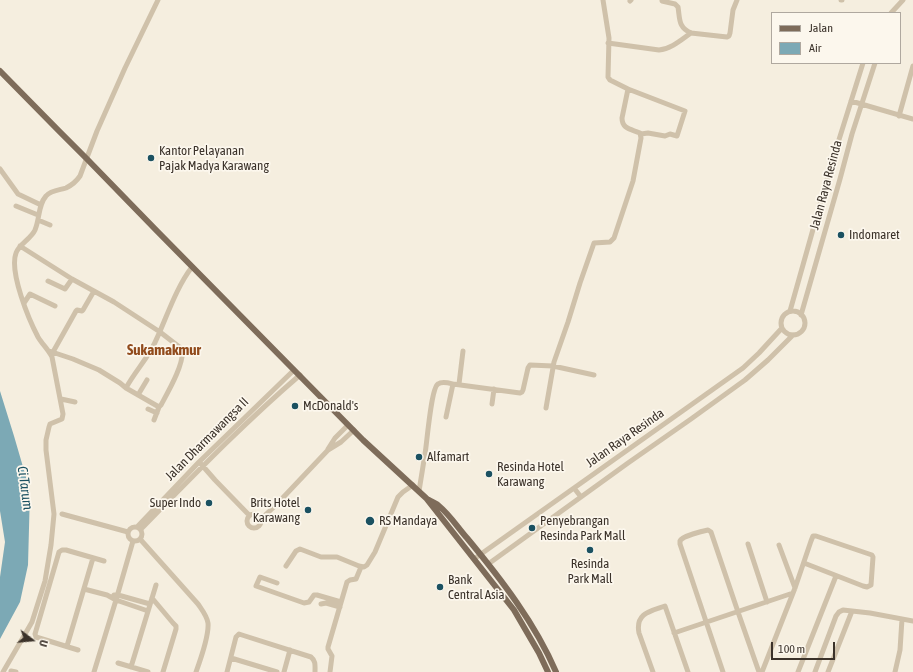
<!DOCTYPE html>
<style>
body{margin:0}
#map{position:relative;width:913px;height:672px;overflow:hidden;background:#f5eedf;font-family:"Asap Condensed",sans-serif}
canvas{display:block}
.legend{position:absolute;left:771px;top:12px;width:130px;height:52px;box-sizing:border-box;background:#fcf7ed;border:1px solid #afa89f;margin:0;padding:5px 7px;list-style:none;font-size:12px;color:#3b322a}
.legend li{display:flex;align-items:center;gap:8px;height:20px}
.legend b{width:20px;border:1px solid #afa89f}
.north{position:absolute;left:12px;top:620px;width:40px;height:40px;-webkit-text-stroke:3px #fcf7ed;paint-order:stroke;rotate:106deg;font-size:11px;font-weight:700;line-height:16px;text-align:center;color:#3b322a}
.north::after{content:'';display:block;margin:auto;width:14px;height:18px;background:#3b322a;clip-path:polygon(50% 0,100% 100%,50% 72%,0 100%)}
.scale{position:absolute;left:771px;top:642px;width:64px;height:18px;box-sizing:border-box;border:2px solid #3b322a;border-top:0;padding-left:5px;font-size:12px;line-height:14px;white-space:nowrap;color:#3b322a;-webkit-text-stroke:3px #fcf7ed;paint-order:stroke}
</style>
<div id="map">
<canvas width="913" height="672"></canvas>
<ul class="legend">
<li><b style="height:5px;background:#7e6c5a"></b>Jalan</li>
<li><b style="height:11px;background:#7ca9b5"></b>Air</li>
</ul>
<div class="north">U</div>
<div class="scale">100 m</div>
</div>
<script>
const ctx = document.querySelector('canvas').getContext('2d');
ctx.lineJoin = 'round';
function fill(path, color) { ctx.fillStyle = color; ctx.fill(path, 'evenodd'); }
function strokePath(path, color, width, dash) { ctx.strokeStyle = color; ctx.lineWidth = width; ctx.lineCap = dash ? 'butt' : 'round'; ctx.setLineDash(dash || []); ctx.stroke(path); }
function label(font, color, halo, rows, align = 'center') {
  ctx.font = font + ' "Asap Condensed",sans-serif'; ctx.lineWidth = 3.5; ctx.setLineDash([]); ctx.textBaseline = 'middle'; ctx.strokeStyle = halo; ctx.fillStyle = color; for (const [text, x, y, turn = 0] of rows) {
    ctx.save(); ctx.translate(x, y); ctx.rotate((+turn || 0) * Math.PI / 180); ctx.textAlign = isNaN(turn) ? turn : align; if (halo) ctx.strokeText(text, 0, 0); ctx.fillText(text, 0, 0); ctx.restore();
  }
}
fill(new Path2D(`
 M0,391L14,436L30,491L28,565L20,602L0,639V577L5,542L0,511Z`), '#7ca9b5');
strokePath(new Path2D(`
 M662,0V1L675,4L678,7C680,19 678,27 691,33L727,37L729,36L730,33L733,10L737,0
 M841,0H842
 M630,1L631,0
 M891,13L903,0
 M608,43L659,50C671,49 681,40 691,33
 M628,89L685,111L677,136L670,134L665,136L648,133L641,134
 M851,101L913,119
 M899,116L913,66
 M0,169L18,194L41,205
 M16,206L38,215
 M38,220L50,225
 M20,246L72,279L114,302L160,332L182,349C185,363 168,392 161,405L159,407L154,420
 M48,281L65,289L72,279
 M24,303L30,294L55,306
 M781 323a12 12 0 1 1 24 0a12 12 0 1 1-24 0Z
 M790,311L832,162L863,63
 M801,315L840,179L852,134L875,63
 M49,351L73,359L99,370L120,383L126,388L159,407
 M53,352L76,311L77,310L82,311L83,310L94,291
 M459,384L463,351
 M126,388C135,371 150,356 157,338C167,316 177,286 192,267
 M138,395L147,380
 M61,399L75,402
 M492,404L494,389
 M546,408L554,362L568,322L580,283L594,243L610,242L614,238L633,181L641,138L640,133C631,129 622,129 622,118L628,89L610,80L608,77L609,38L603,0
 M148,409L157,413
 M446,417L453,384
 M328,449L335,438L348,425
 M201,464L215,480L249,515
 M574,488L581,497
 M419,491C421,478 423,466 425,454C427,443 431,388 438,384C442,381 449,383 453,384L520,393L522,392L523,390L528,368L530,365L553,366L594,375
 M247 521a7 7 0 1 1 14 0a7 7 0 1 1-14 0Z
 M62,514L128,532
 M261,519L276,505L328,450L341,442L354,430
 M138,526L199,462L294,370
 M128 534a7 7 0 1 1 14 0a7 7 0 1 1-14 0Z
 M141,529C193,476 244,423 300,375
 M140,539L198,604C202,610 207,616 208,623C209,634 200,661 196,672
 M748,544L767,602
 M779,545L795,588
 M474,559L743,368L759,353L782,328
 M491,562L628,463L691,419L745,380L768,360L793,335
 M286,566L296,551L300,549L321,557H337L359,566L364,567L367,565L375,552L398,497L403,492L413,485
 M277,583L260,577L256,586L304,603L309,602L314,595H317L341,602
 M84,589L107,595L116,600L148,611
 M114,595H118L150,604
 M152,598L173,623L176,626V629L163,672
 M321,604L326,603L340,607
 M674,633L793,593
 M67,646L93,558
 M78,650L36,637L35,634L59,552L62,550H66L104,561
 M231,658L277,672
 M118,663L148,672
 M131,667L156,585
 M11,671L16,672
 M3,672L32,622L45,581L51,545L54,514L46,450V440L49,427L50,424L62,419L63,414L52,357C48,349 42,344 38,337C29,320 9,272 16,253C19,244 31,239 35,230C40,218 38,205 46,196C51,190 60,190 66,188C72,185 76,182 80,176L97,131L125,68L158,0
 M94,672L116,600L133,541
 M227,672L236,637L239,634L242,635L311,657C316,661 315,666 315,672
 M284,672L290,650
 M330,672L332,656L328,649V647L347,582L350,580L356,579L361,567
 M653,672L639,633C635,613 651,611 665,606L688,672
 M723,672L680,544C680,543 680,542 680,541C682,536 703,531 708,530L711,532L738,612L759,672
 M762,672L795,588L811,541L813,536H816L872,555L873,557L871,585L867,587L863,586L804,563
 M798,672L836,576
 M815,672L836,616L839,612L843,610L870,613L913,621
 M828,672L852,611
 M895,672L900,650L902,619`), '#cfc1aa', 5);
strokePath(new Path2D(`
 M0,71L59,131L86,158L157,231L363,440L426,498L514,610L539,653L548,672
 M429,500C432,502 436,503 439,506C450,515 458,528 467,538C501,579 535,623 556,672`), '#7e6c5a', 6);
for (const [x, y, r, color] of [
 [151,158,4,"#1b5161"],
 [841,235,4,"#1b5161"],
 [295,406,4,"#1b5161"],
 [419,457,4,"#1b5161"],
 [489,474,4,"#1b5161"],
 [209,503,4,"#1b5161"],
 [308,510,4,"#1b5161"],
 [370,521,5,"#1b5161"],
 [532,528,4,"#1b5161"],
 [590,550,4,"#1b5161"],
 [440,587,4,"#1b5161"]
]) { const dot = new Path2D(); dot.arc(x, y, r, 0, 2 * Math.PI); ctx.fillStyle = color; ctx.fill(dot); strokePath(dot, '#fcf7ed', 1.5); }
label('13px', '#3b322a', '#fcf7ed', [
 ["Kantor Pelayanan",159,151],
 ["Pajak Madya Karawang",159,166],
 ["Indomaret",849,235],
 ["McDonald's",303,406],
 ["Alfamart",427,457],
 ["Resinda Hotel",497,467],
 ["Karawang",497,482],
 ["Super Indo",201,503,"right"],
 ["Brits Hotel",300,503,"right"],
 ["Karawang",300,518,"right"],
 ["RS Mandaya",379,521],
 ["Penyebrangan",540,521],
 ["Resinda Park Mall",540,536],
 ["Resinda",590,564,"center"],
 ["Park Mall",590,579,"center"],
 ["Bank",448,580],
 ["Central Asia",448,595]
], 'left');
label('13px', '#3b322a', '#fcf7ed', [
 ["Jalan Raya Resinda",826,185,-75],
 ["Jalan Raya Resinda",625,438,-35],
 ["Jalan Dharmawangsa II",207,439,-45]
]);
label('italic 14px', '#1b5161', '#fcf7ed', [
 ["Ci Tarum",25,488,82]
]);
label('bold 15px', '#914b1c', '#fcf7ed', [
 ["Sukamakmur",164,350]
]);
</script>
